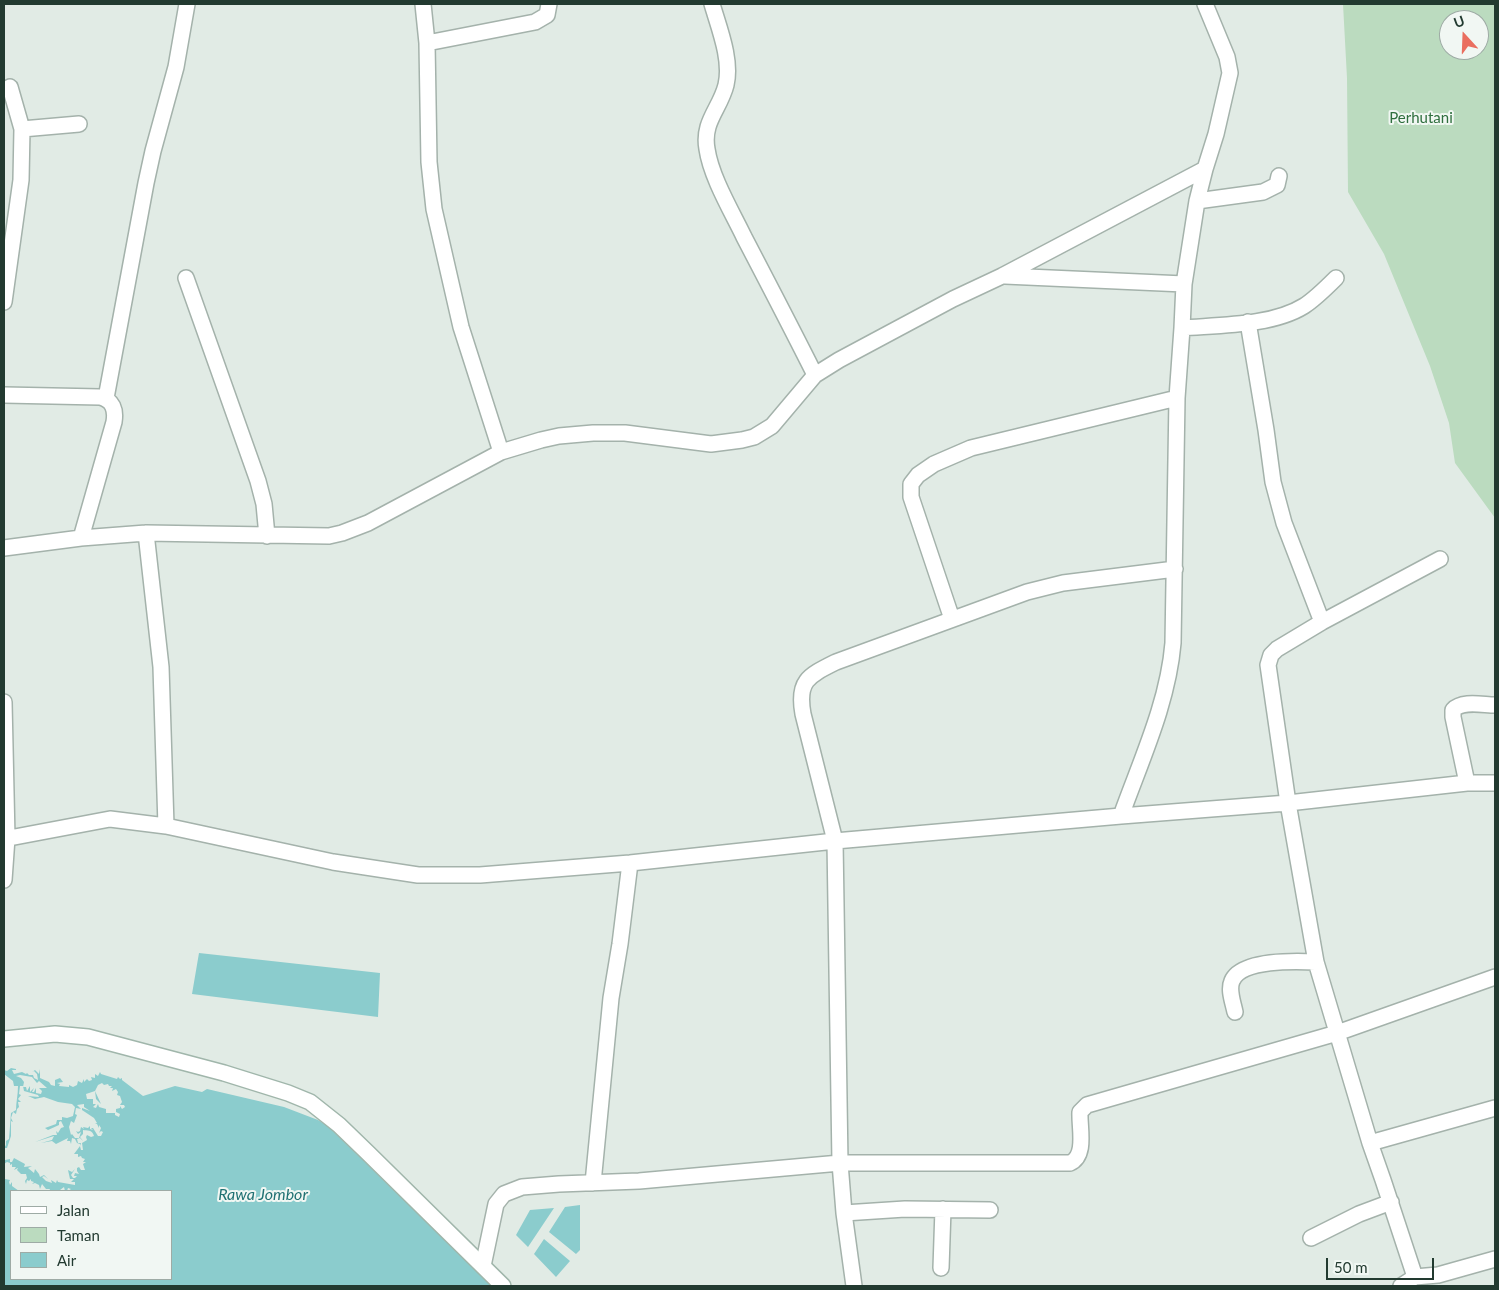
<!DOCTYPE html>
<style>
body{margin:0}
#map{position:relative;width:1499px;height:1290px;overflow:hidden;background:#e1ebe5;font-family:Lato,sans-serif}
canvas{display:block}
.frame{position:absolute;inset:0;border:5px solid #223a30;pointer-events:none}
.legend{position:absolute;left:10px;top:1190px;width:162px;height:90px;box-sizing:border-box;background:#f1f7f3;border:1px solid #9eaba5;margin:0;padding:6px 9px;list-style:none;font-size:15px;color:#223a30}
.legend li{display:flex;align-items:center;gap:10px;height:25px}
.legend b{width:25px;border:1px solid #9eaba5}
.north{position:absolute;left:1439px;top:10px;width:50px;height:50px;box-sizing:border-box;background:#f1f7f3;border:1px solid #9eaba5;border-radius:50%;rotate:340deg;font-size:14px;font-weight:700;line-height:20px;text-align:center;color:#223a30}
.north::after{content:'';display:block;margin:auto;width:18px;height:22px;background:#ea6e5f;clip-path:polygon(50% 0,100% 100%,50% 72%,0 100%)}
.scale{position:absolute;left:1326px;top:1258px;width:108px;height:22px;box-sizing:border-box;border:2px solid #223a30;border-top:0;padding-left:6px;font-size:15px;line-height:18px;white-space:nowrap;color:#223a30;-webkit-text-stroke:4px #f1f7f3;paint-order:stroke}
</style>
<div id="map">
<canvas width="1499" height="1290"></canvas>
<div class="frame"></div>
<ul class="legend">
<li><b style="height:6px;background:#fff"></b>Jalan</li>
<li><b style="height:14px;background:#bbdbbf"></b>Taman</li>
<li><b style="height:14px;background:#8bcccd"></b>Air</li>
</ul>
<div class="north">U</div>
<div class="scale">50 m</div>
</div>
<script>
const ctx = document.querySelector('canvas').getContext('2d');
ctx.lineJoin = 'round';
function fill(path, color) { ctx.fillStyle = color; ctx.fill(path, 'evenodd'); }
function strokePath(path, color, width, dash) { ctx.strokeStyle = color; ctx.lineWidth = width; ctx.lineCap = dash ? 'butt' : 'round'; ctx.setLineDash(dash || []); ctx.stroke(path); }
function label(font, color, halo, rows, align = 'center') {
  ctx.font = font + ' Lato,sans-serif'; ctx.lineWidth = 4; ctx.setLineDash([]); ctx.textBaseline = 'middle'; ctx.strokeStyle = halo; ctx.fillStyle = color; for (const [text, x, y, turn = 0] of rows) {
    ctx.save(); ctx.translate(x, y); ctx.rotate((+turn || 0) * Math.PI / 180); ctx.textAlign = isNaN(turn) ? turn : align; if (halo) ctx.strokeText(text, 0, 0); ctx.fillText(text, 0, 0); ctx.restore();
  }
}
fill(new Path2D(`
 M1343,4H1495V518L1455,463L1449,423L1430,366L1384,254L1348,192L1347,78ZM1449,20H1479V50H1449Z`), '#bbdbbf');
fill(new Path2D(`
 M199,953L380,973L378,1017L192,994Z
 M11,1068L16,1069V1070H12L14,1074L22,1072L26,1074L27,1073L29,1075H33L34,1078L38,1080L37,1074L34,1071L32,1072L35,1070L39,1074L40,1069V1078L49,1082L51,1085L55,1086V1080L60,1078L63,1082L57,1083L60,1084L59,1086L69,1087V1085L73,1087L77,1085L78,1081L82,1083L84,1079V1082L87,1079L89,1081L92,1080L91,1077L95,1078V1074L98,1076L100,1072L101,1074L117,1079L118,1077L120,1079L122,1078V1080L143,1096L175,1086L202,1092L207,1089L284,1107L318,1120L329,1127L492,1286H4V1175L5,1179L10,1180L9,1182L10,1185L12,1182V1186L19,1191H11V1279H171V1191H68L71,1189L68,1188L67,1191H65L64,1187L60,1190L61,1191H49L50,1189H46L42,1184L40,1189L39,1185L35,1183L32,1184L34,1182L31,1181V1179L29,1181L27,1180L26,1184L25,1181L27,1178L26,1174H21L17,1170L18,1168L14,1170L16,1167H12V1164L10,1165V1163L7,1162L4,1164L5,1160L10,1159V1162H12L14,1158L25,1164L24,1167L32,1166L28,1168L34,1173L35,1169L39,1174L40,1177L44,1175L48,1179L44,1176L42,1177L46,1181L52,1183L51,1180L56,1183L57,1180L58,1182L75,1185V1182H71L74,1179H70L68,1170L72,1172L75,1169L71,1175L73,1178H75L77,1176H74L75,1173L79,1174L77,1171V1168L79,1167L81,1170H85L83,1164L86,1162H83L85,1159L82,1158L81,1156L78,1157V1154H74L80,1146L81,1150H83L82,1143L87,1140L86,1137L87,1135L91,1137L94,1136C92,1129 87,1131 83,1130V1134L80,1137L83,1141L80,1138L77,1139L78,1143H81L80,1146V1144L77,1143L75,1139L72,1138L71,1144L70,1141H67L68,1138L56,1144L52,1141L41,1143L52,1140L54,1136L35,1142L53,1135H57L56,1131L58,1133L61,1128L64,1127L61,1121L59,1122V1125L48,1130L45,1128L56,1124L57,1120H62V1117L67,1118L73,1116L75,1107L72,1104L58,1102L44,1097L35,1099L28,1096L39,1097L38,1095L24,1091L23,1086H20L19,1094L21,1095L18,1099L21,1102H18L19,1107L17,1109L16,1114L13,1112L11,1118L13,1122L11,1121V1136L7,1148H4L6,1145V1141L9,1139L11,1113L16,1110C16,1102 18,1095 18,1086H14L13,1081L4,1074V1070L7,1071ZM20,1075L32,1077L37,1083L39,1081L47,1088H39L42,1091L41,1094L36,1093V1088L34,1092H32L34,1088L30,1092V1086L27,1091L26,1087H23L24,1082L21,1078L16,1076ZM102,1083L104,1085L108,1084L109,1086H112L110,1088H113L112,1091L116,1089L118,1092L117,1095L120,1096L122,1102L120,1105H124L125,1107L122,1109L120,1106V1108L116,1109V1112L120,1114L119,1117L115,1115V1113H106V1109L99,1107L98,1104L96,1108L93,1107L96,1104H93V1099H87L86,1094L95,1091L96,1099L101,1104L95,1091L98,1085ZM84,1104V1107L90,1111L82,1108V1110L94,1118L97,1123L95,1124H97L99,1128V1125L101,1128L99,1133L101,1131L103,1132L101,1136H98L93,1128H91L93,1130L90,1129V1126L88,1128L83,1127L84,1129L81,1127L80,1131L78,1132L76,1131L78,1134L81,1132L79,1138H75L72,1134L71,1135L69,1127L71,1121L74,1123L77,1115L75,1114L76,1108L81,1109L77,1105Z
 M580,1205V1250L576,1254L549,1232L565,1207Z
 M554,1208L528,1247L516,1235L530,1210Z
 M544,1239L570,1261L556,1277L534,1254Z`), '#8bcccd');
const street = new Path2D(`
 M423,4L427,43L429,162L434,209L461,327L501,452
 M712,4C719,28 732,60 726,85C720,109 702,122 707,149C711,177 732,212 744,237C768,283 792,329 815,375
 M427,43L535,22L547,15L549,4
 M10,87L22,129
 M1197,201L1263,192L1277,185L1279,176
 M1005,276L1184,284
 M186,278L258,481L264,504L267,536
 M4,302L21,180L22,129L79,124
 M1248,322L1266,430L1273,482L1284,523L1322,622
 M1182,328C1219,325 1272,326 1304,306C1315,299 1326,288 1336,278
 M4,395L100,397C113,400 116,410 114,422L81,538
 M106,398L146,183L153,151L176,67L187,4
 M146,533L161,667L166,826
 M4,548L81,538L146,533L329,536L342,533L368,523L501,452L541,440L559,436L593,433H625L711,444L742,440L754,437L772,426L815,375L839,360L953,299L1002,276L1205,169
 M952,619L911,497V484L918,475L934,464L971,448L1177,398
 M4,702L7,838L4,880
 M1467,783L1453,717V710C1462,700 1483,705 1495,705
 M1121,816C1141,760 1168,703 1173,643L1177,398L1182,328L1184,284L1197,201L1205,169L1216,134L1230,73L1227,57L1205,4
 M4,839L110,819L166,826L333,862L418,875H480L630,863L835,841L1121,816L1288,803L1467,783H1495
 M1235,1012C1233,1002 1228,990 1232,981C1241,959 1296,961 1316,962
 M1370,1143L1495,1108
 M593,1183L611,998L620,944L630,863
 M844,1213L905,1209L990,1210
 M1311,1238L1359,1214L1391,1202
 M483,1266L496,1204L504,1194L522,1187L559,1184L639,1181L840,1163H1070C1087,1156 1079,1127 1080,1112L1087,1105L1337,1033L1495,977
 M941,1268L943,1209
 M1415,1277L1383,1180L1370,1143L1316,962L1288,803L1268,665L1271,655L1277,649L1322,622L1440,559
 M854,1286L844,1213L840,1163L835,841L803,714C797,681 808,676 836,662L1027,592L1063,583L1175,569
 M1401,1286L1415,1277L1438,1275L1495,1259`);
const secondary = new Path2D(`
 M4,1039L55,1034L88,1037L224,1073L288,1093L310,1102L339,1125L369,1154L503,1286`);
strokePath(street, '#a4b2ab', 18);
strokePath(secondary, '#a0b6ab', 18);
strokePath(street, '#fff', 15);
strokePath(secondary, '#fff', 15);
label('15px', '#2f6f3e', '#f1f7f3', [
 ["Perhutani",1421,118]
]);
label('italic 16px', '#207173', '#f1f7f3', [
 ["Rawa Jombor",263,1195]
]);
</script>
